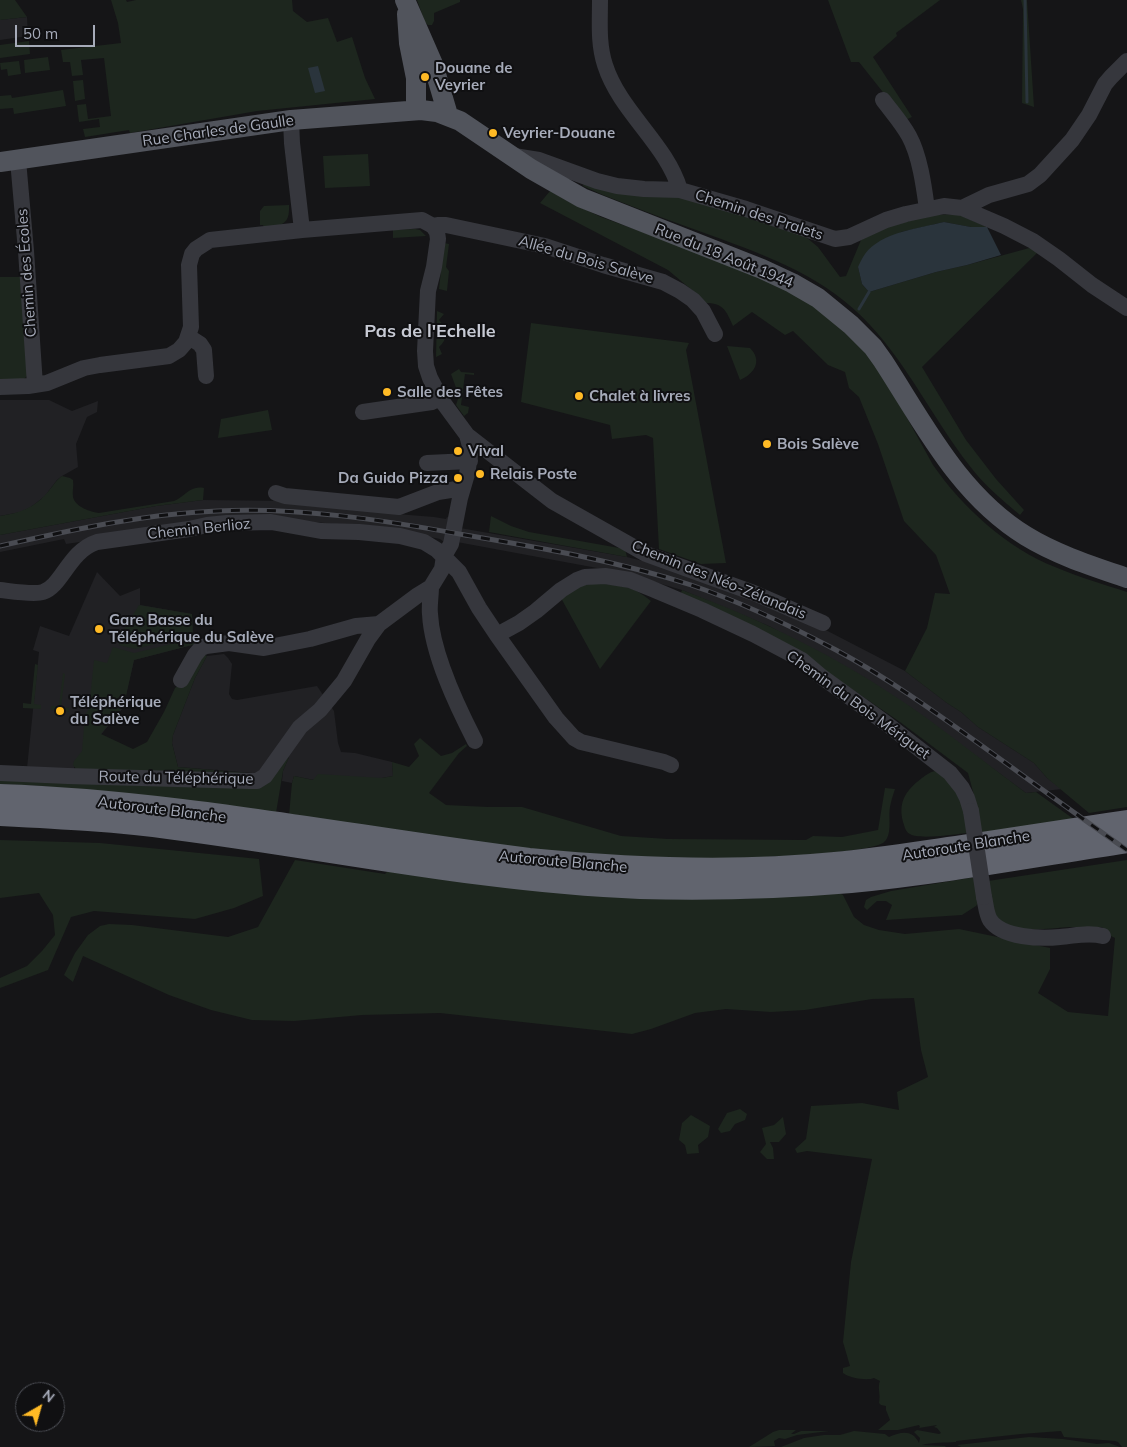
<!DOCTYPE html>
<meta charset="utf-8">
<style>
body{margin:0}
#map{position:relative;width:1127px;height:1447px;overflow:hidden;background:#151517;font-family:Mulish,sans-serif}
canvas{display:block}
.north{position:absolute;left:15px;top:1382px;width:50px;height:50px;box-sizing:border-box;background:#101012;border:1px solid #4c4e55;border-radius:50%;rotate:38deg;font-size:14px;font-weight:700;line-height:20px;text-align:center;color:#a6abb9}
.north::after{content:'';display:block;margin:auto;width:18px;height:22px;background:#ffba25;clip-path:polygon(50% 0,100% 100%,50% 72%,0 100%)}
.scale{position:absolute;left:15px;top:25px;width:80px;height:22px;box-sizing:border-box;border:2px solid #a6abb9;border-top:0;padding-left:6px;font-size:15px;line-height:18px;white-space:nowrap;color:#a6abb9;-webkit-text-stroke:4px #101012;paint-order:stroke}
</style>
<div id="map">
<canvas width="1127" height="1447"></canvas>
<div class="north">N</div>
<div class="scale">50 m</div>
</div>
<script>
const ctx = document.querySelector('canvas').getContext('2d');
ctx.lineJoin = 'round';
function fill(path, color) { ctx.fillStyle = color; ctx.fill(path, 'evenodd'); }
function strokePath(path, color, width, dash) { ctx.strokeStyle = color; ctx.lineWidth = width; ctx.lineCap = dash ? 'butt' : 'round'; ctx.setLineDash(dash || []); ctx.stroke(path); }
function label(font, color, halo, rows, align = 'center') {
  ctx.font = font + ' Mulish,sans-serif'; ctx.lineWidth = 4; ctx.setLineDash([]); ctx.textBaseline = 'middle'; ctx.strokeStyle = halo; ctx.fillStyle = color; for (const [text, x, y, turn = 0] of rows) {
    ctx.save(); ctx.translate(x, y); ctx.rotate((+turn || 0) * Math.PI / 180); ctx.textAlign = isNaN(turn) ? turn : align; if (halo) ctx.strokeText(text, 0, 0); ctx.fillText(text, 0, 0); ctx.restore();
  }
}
fill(new Path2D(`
 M27,17L28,36L0,40V20Z
 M0,400H49L72,411L98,401L97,412L87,417L76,444L78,467L62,476L57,480L45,496L31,507L21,512L0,516Z
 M203,500L287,501L397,514L434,517L446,519L447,517L451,518L444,542L440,539L397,530L273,518L183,527L66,544L64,539L0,552V535L156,506Z
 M460,528L627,557L667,567L818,626L905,671L947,703L961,712L978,727L1034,763L1047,778L1062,789L1026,793L910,707L769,626L682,590L624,573L457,542Z
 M97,572L120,596L140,588V605L192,614L193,638L196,644L134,660L123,708L74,767V770L27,768L39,652L33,650L40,626L69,636Z
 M224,654L228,658L232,664L229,694L232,699L237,700L317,686L334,711L338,743L341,752L355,753L392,762L393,776L382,778L314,780L294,776L292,783L282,781L283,771L289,757L272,776L252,773L178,767L172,743L173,735L195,678L207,656Z`), '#212124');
fill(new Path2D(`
 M0,0H15L27,17L0,20Z
 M111,0H126L127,2L136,0H292L293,11L307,22L328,18L337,42L352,37L365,78L375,99L257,111L130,133L129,130L85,137L83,129L100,127L99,119L79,122L77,105L86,104L88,119L111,116L104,58L81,60L83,75L72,76L70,62H63L61,50L121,43L118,23Z
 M417,0H460V2L434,13V21L432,25H428L425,22Z
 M828,0H940L896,33L897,36L873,57L912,117L905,120L859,62H851Z
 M1021,0H1027L1034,107L1022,103L1023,9Z
 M29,41L30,54L0,58V45Z
 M48,57L50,70L25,73L24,60Z
 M19,61L21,74L8,76L7,69L1,70L0,63Z
 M83,80L85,99L75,101L73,81Z
 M63,90L66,106L14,114L13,108L0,109V96L11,95L12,98Z
 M368,154L370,186L325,188L323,156Z
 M584,183L688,194L801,233L818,247L840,277L846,276L861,240L876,230L931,215L957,214L987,227H971L944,222L901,232L858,267L862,284L869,292L936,272L967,265L1033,247L1040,250L922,367L966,440L996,479L1024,510L1020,515C1002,500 983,484 969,465C934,420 909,367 870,325C826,277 770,257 710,235C674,222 638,209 603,195L583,186Z
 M550,191L569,202L601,217L741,268L771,281L831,316L879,367L933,465C962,507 1007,548 1055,567C1078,577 1103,584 1127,592V807L1089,813L1047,778L1034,763L978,727L961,712L947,703L905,671L927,628L935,593L950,594L936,555L904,521L878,444L859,397L849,388L845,372L828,365L793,331L785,335L752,312L733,326C726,310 723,303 705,303L699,296L668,270L540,203Z
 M289,205C290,226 281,225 264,228L263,225H260V211L264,206Z
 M415,229L420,230L426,236L393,238V230Z
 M444,243L449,244L446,267L449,271L447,291L439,289Z
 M0,277H25L30,373L24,379H0Z
 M437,311L444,314L439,320C448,329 448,339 439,347L442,354L436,357Z
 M531,323L689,343L686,350L726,563L701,564L659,549L653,438L646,435L612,439L610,425L521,402Z
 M727,346L750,348C763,361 754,374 740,380Z
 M459,369L461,372L474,373V375L465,374L461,405L469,407L468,413L464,416L456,405L459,396L451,374Z
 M268,410L272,430L218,438L221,419Z
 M62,476L70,478L73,480C74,486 72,492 73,497C75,507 91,512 99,513L174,501C186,496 190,485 204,488L203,500L156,506L0,535V516C18,513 33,509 46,494C52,488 55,481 62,476Z
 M491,516L511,526L529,532L625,549L627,557L489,532Z
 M597,583C621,586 632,585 651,601L600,669L561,598L580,586Z
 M682,590C763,620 840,658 911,707C950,734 988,765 1026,793L1036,792L1075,820L980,834L978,810L968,773L900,722L824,670L680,595Z
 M139,605L192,614L193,638L183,637L135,649L119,645L123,631Z
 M188,640L196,644L134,660L124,705L101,734L133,749L147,742L164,712L175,688L189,676L203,654L207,656L195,678L173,735L172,743L178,767L259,774L78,772L73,765L74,761L82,751L85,715L89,709L94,660L107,663L113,647L134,653Z
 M35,664L38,665L34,704L41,705V709L23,708V703L31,704Z
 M63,673L65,674L61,707L69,708V712L51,710V706H59Z
 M420,738L441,756L452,753L466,744L467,746L459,753L429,793L446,805L488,807H522L621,836L668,839L806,840L813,836L842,837L878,830L885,788L895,789C893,795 891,801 890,807C888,818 893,836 883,843C871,850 820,854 804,855C716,861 628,859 540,850C456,841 372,827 289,815L292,783L294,776L313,780L318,774L382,778L393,776L392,762L409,767L419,756L414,744Z
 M289,757L283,771L276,813L42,786L0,784V778L256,786Z
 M935,771L939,772L960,794L968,833C956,834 919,840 910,834C906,832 905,828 904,825C897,803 905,791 922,778C926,775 930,772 935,771Z
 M0,840L100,843L259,859L263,896L234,908L195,919L94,911L71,917L48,970L0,988V978L27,966L42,951L55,935L53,915L39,893L0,898Z
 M295,860L385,874L389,870L664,899H742L839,893L843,895L854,917L864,925L879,930L905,934L959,929L1050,948V969L1038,993L1068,1012L1108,1016L1115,938L1109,935L1102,927C1091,927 1081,927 1070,927C1049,928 1009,936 996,916C991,908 990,891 988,881L1127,860V1447H1122L1118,1442L1115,1441L1064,1437L1061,1431L1021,1434L956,1441V1442C945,1443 933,1442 922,1445L946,1446L945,1447H781L804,1438L824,1435H840L854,1431L885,1434L889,1437C901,1432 912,1429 919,1443L920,1438L914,1432L917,1430L939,1434L941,1433L937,1428L934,1427L937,1425L919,1428L920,1427L919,1425L898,1430H878L890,1420L886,1410V1406L881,1405L879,1403C881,1394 877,1388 880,1381L874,1378C867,1381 849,1378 843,1373V1368L850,1366L843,1342L851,1262L872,1159L807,1151L797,1153L795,1149L806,1139L811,1106L862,1103L899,1110L897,1092L928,1077L921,1050L914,998L872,999L805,1010L771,1012L726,1009L695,1013L651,1029L632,1034L440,1013L362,1015L294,1021L252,1020L211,1010L169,995L83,956L73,982L64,975L75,953L88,935L100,926L109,924L132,925L228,937L258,927Z
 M975,877L979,902L976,906L962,915L886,920L892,905L886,901H877L867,910L864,907L866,900L871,897L891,891Z
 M740,1109L747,1114L745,1120L735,1124L730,1131L721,1133L718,1129L727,1113Z
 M691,1115L710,1126L708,1137L698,1145L699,1153L687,1154L685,1145L679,1140L682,1123Z
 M783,1117L786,1134L779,1142H770L773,1148L774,1159H767L760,1152L766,1144L762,1128L774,1125Z
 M779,1430H796L791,1434H794L801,1431H829L797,1435L785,1439L779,1438L774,1441L775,1446L749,1447L773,1432Z
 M1029,1437L1063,1439L1097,1444L1109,1443L1120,1447H961L957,1445Z`), '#1d261e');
fill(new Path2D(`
 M318,66L325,91L315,93L308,68Z
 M944,222L971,227H987L1001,255L967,265L936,272L869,292L862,284L858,267C860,263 862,258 865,254C881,232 920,228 944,222Z`), '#2a343c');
strokePath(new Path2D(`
 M1025,0L1027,102
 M859,309L869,292`), '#2a343c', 3);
strokePath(new Path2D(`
 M600,0C600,22 598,44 605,65C620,112 666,143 680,190
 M883,100C892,112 902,123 909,136C920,156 924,187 927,209
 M291,120L292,143L302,230
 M514,156L539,160L597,181L617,186L644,189L680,190L746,209L835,239L849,237L886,220L906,214L944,206L962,208L1004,226L1033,241L1059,259L1092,285L1127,308
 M18,160L26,251L35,385
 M962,208L989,195L1028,184L1040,175L1072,140L1089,115L1105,84L1111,77L1127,61
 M433,226L439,225H446L545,246L603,265L663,282L680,291L693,300L703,311L715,334
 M189,337L200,344L204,350L206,376
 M0,387L28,386L47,383L84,368L100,365L169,356L179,350L186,342L191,327L189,265L192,254L196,249L210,240L302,230L422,220L433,226L437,232L438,239L434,267L428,291L425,351L426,366L430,378L442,401L467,435L471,450L467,474L460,498L451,544L444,556L442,569L431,587L418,595L379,624L368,639L344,681L320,710L300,727L265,776L257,781H250L68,776L0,773
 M363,412L432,402L441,398
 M467,435L552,501L646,554L754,593L823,623
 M427,463L470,461
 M276,493L285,496L399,507L438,492L463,488
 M431,587C431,596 429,606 430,614C432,654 457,706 475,741
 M0,590C10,591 34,595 43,592C62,586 69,551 97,542L189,529L207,525L227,523L271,522L321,531L359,532L400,536L424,542L437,550L459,572L479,608L497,635L556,718L574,738L581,742L664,762L671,765
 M497,635L519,623L536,611L561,590L577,580L585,577L605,576L630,580L650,588L702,610L753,634L802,660L822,677L887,724L950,773L962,788L967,798L971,811
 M181,680L195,655L201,648L206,646L229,643L264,648L310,639L356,626L379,624
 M984,897C986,905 986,913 990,920C1002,938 1041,939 1060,937C1075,936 1088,932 1103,936`), '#36373d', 16);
strokePath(new Path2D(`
 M405,0L433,64L448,115
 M407,14L409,43L416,78V110
 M0,162L291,120L421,110L437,112L460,121L531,169L582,198L762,269L792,283L818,298L851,325L873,347L883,361C924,424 959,495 1026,536C1057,555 1092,566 1127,578`), '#51545c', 20);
strokePath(new Path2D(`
 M0,796C178,802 353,838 529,860C631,870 733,874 835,864C878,860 920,853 963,847C1017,839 1072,830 1127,822
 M0,814C59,817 118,820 176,828C330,848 484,881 640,887C710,889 780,887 851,881C943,872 1035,855 1127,841`), '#61646e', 24);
const rail = new Path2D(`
 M0,546C72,530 143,514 217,511C300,507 383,520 465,535C541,548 618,561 691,585C741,602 789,625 836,650C886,677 932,710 978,743C1028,779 1077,815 1127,850`);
strokePath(rail, '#494b52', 5);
strokePath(rail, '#101012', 3, [9]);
strokePath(new Path2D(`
 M971,811L984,897`), '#36373d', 16);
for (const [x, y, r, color] of [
 [425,77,5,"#ffba25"],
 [493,133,5,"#ffba25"],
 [387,392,5,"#ffba25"],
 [579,396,5,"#ffba25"],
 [767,444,5,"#ffba25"],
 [458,451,5,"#ffba25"],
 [480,474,5,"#ffba25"],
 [458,478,5,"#ffba25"],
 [99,629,5,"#ffba25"],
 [60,711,5,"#ffba25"]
]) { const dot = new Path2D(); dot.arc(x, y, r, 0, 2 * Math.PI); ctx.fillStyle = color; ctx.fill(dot); strokePath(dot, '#101012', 2); }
label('bold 15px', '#a6abb9', '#101012', [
 ["Douane de",435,68],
 ["Veyrier",435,85],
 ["Veyrier-Douane",503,133],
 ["Salle des Fêtes",397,392],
 ["Chalet à livres",589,396],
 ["Bois Salève",777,444],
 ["Vival",468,451],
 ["Relais Poste",490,474],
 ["Da Guido Pizza",448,478,"right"],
 ["Gare Basse du",109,620],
 ["Téléphérique du Salève",109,637],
 ["Téléphérique",70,702],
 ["du Salève",70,719]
], 'left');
label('15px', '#a6abb9', '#101012', [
 ["Rue Charles de Gaulle",218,131,-8],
 ["Chemin des Pralets",759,215,18],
 ["Rue du 18 Août 1944",724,256,22],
 ["Allée du Bois Salève",586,260,16],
 ["Chemin des Écoles",27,273,-94],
 ["Chemin Berlioz",199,529,-6],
 ["Chemin des Néo-Zélandais",719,580,22],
 ["Chemin du Bois Mériguet",858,705,36],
 ["Route du Téléphérique",176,778,1],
 ["Autoroute Blanche",162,810,7],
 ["Autoroute Blanche",966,846,-9],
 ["Autoroute Blanche",563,862,5]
]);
label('bold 18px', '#c7cad4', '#101012', [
 ["Pas de l'Echelle",430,332]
]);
</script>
